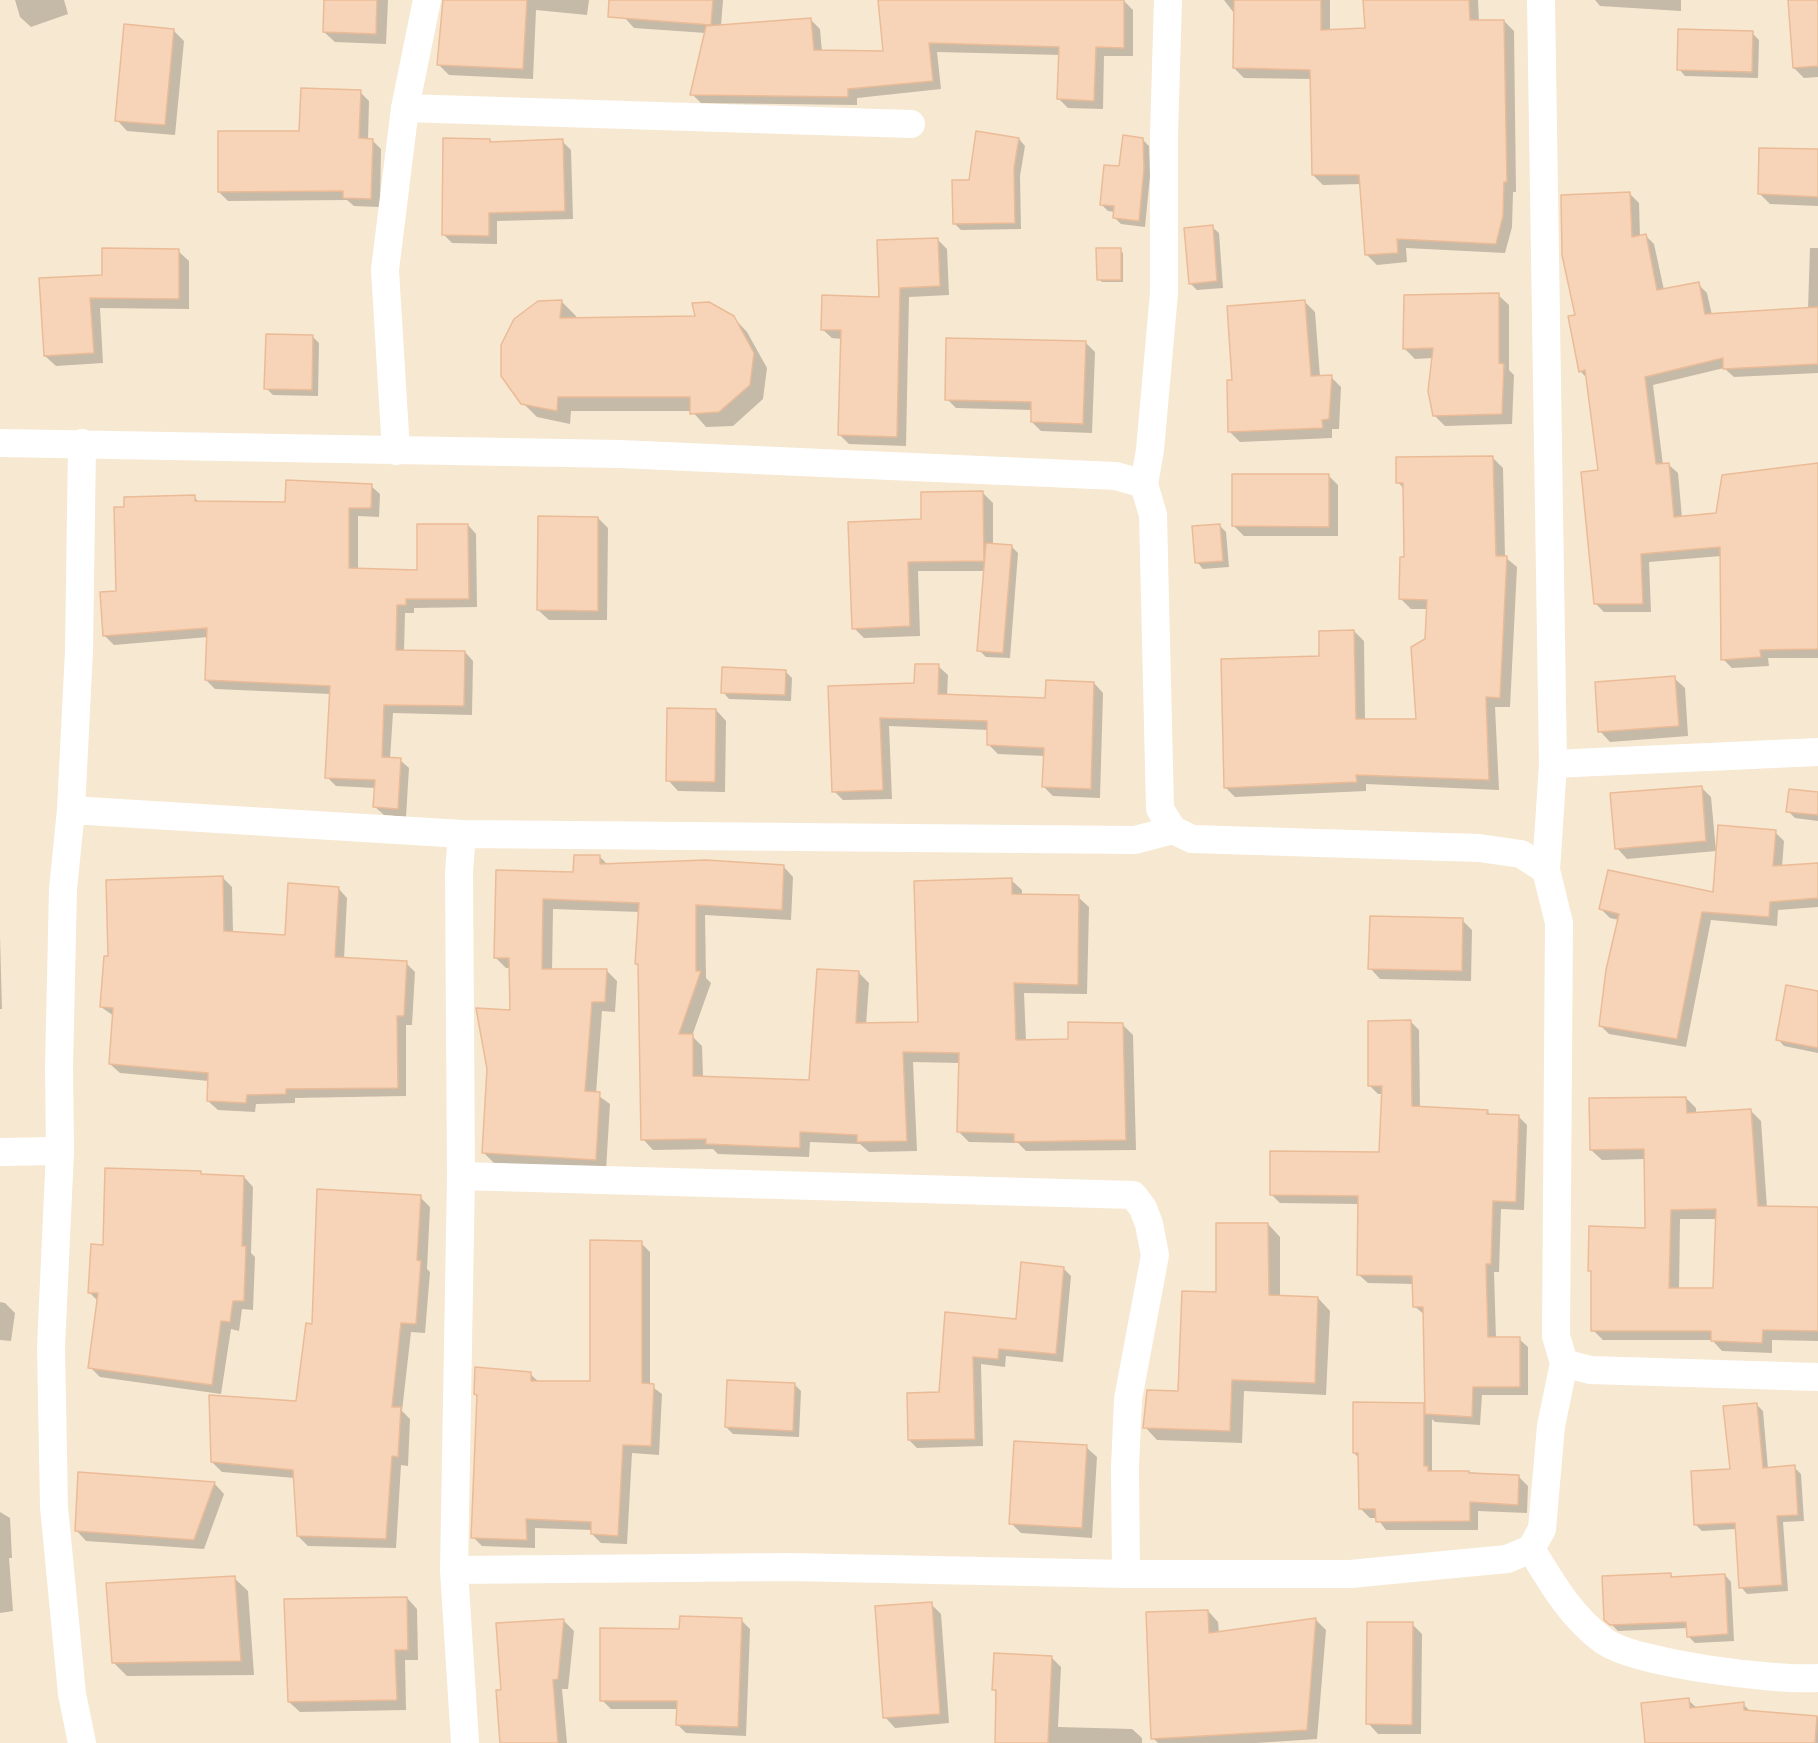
<!DOCTYPE html>
<style>
body{margin:0}
canvas{display:block;background:#fef5e3}
</style>
<canvas width="1818" height="1743"></canvas>
<script>
const ctx = document.querySelector('canvas').getContext('2d');
ctx.lineJoin = 'round';
function fill(path, color) { ctx.fillStyle = color; ctx.fill(path, 'evenodd'); }
function strokePath(path, color, width, dash) { ctx.strokeStyle = color; ctx.lineWidth = width; ctx.lineCap = dash ? 'butt' : 'round'; ctx.setLineDash(dash || []); ctx.stroke(path); }
fill(new Path2D(`
 M0,0H1818V1743H0Z`), '#f7e8d1');
fill(new Path2D(`
 M15,0H64L68,14L31,27L20,17Z
 M325,0H388L386,44L335,42L324,32Z
 M457,0H589L587,15L536,10L533,79L449,75L439,65Z
 M625,0H723L721,26L811,20L820,29L822,52L885,53L879,0L1124,1L1133,10V56H1104L1103,109L1068,108L1059,99L1061,55L937,52L941,89L857,98V105L701,103L692,94L706,33L634,28L624,17Z
 M1224,0H1330V31L1366,30L1365,0H1478L1479,22L1504,21L1514,31L1516,192H1513L1512,227L1505,253L1406,248L1407,262L1377,265L1367,255L1361,184L1323,185L1313,175L1312,79L1244,78L1234,68V13Z
 M1595,0H1681V11L1600,6Z
 M1790,0H1818V77L1804,78L1794,68Z
 M174,31L184,41L175,135L127,131L117,120Z
 M1752,33L1759,40L1758,78L1685,76L1679,69Z
 M360,92L369,101L368,140H372L381,149L380,207L354,206L347,200L228,201L219,192Z
 M1019,139L1025,146L1020,176L1021,229L961,230L955,224L970,181Z
 M1142,139L1149,146L1150,176L1145,227L1121,224L1114,217L1115,212L1108,211L1101,204L1121,168Z
 M489,140L493,144L562,141L571,150L573,219L497,221V244L452,243L444,235Z
 M1818,151V206L1770,204L1760,194Z
 M1630,194L1639,203L1640,237L1645,235L1654,244L1664,290L1698,284L1707,293L1712,315L1808,309L1810,248H1818V373L1734,377L1724,368L1653,385L1663,465H1669L1678,473L1682,518L1717,515L1818,466V658H1768L1769,666L1732,668L1723,659L1721,556L1649,562L1651,612H1604L1595,603L1600,472L1588,379L1580,371L1577,316Z
 M1212,227L1219,233L1223,288L1197,290L1190,283Z
 M938,240L947,249L949,295L909,297L906,446L849,444L840,435L842,339L832,338L822,329L881,298Z
 M1120,250L1123,253V282H1102L1099,279Z
 M178,251L189,261V309L100,308L103,363L56,366L45,356L104,276Z
 M1498,295L1509,305V370L1514,375L1512,424L1445,426L1434,415L1433,358L1415,359L1404,348Z
 M562,302L576,316L575,319L733,317L747,332L767,368L763,399L733,426L706,427L692,411H571L570,424L537,417L523,403Z
 M1305,302L1315,312L1320,377H1331L1341,387L1339,429H1332V438L1240,442L1230,432L1234,381Z
 M312,336L319,343L318,396L273,395L266,388Z
 M1086,343L1095,352L1092,433L1041,431L1032,422L1033,410L956,408L947,399Z
 M1493,458L1503,468L1505,557L1517,567L1510,707H1495L1499,790L1366,784V791L1235,797L1225,787L1321,657L1354,631L1364,641L1365,721H1417L1428,609H1411L1401,599L1406,558L1404,489L1398,482Z
 M1328,475L1338,485V536H1244L1234,526Z
 M371,486L380,494L379,517L358,516V570L418,572L468,525L476,534L477,607L414,608V613H405L404,652H465L473,661L472,715L393,713L390,759L400,760L409,768L406,817L384,815L375,807L376,788L336,786L327,777L331,694L215,689L206,680L208,637L114,645L105,636L118,592L194,497L199,502L287,503Z
 M982,492L993,503V545L1011,546L1018,553L1010,658L986,657L979,650L985,571H918L920,636L864,638L854,628L923,521Z
 M598,518L608,528L607,620H549L538,610Z
 M1219,525L1226,532L1229,567L1203,569L1197,562Z
 M938,666L948,675L947,696L1047,700L1094,683L1103,693L1100,798L1053,796L1044,787L1045,756L998,754L989,745V730L889,726L892,799L843,800L834,791L830,688L916,685Z
 M785,671L792,678L791,701L729,699L723,692Z
 M1674,678L1685,688L1688,736L1610,742L1600,731Z
 M716,710L726,721L725,792L678,791L668,780Z
 M1701,787L1711,797L1716,851L1627,859L1617,848Z
 M1818,794V821L1795,818L1788,811Z
 M1775,832L1784,841L1782,867L1818,864V907L1778,910L1777,926L1711,920L1686,1047L1609,1034L1600,1025L1619,920L1610,918L1601,909L1714,894Z
 M600,857L608,865L783,866L793,877L791,920L705,915L706,978L711,983L692,1036L702,1046L703,1077L811,1082L859,973L869,983L866,1025L919,1023L1011,880L1022,890V896L1078,897L1089,907L1087,994L1024,993L1026,1041L1069,1040L1123,1025L1133,1035L1136,1150L1026,1151L1018,1143L969,1142L959,1132L960,1063L913,1062L917,1151L869,1152L860,1144L810,1142L809,1157L718,1154L713,1149L653,1150L643,1139L640,967L636,964L640,912L553,909L552,971H607L617,981L615,1012L602,1011L596,1094L610,1104L606,1170L494,1163L484,1153L511,1012V968H506L495,957L497,872L575,874Z
 M223,878L232,887L233,933L286,937L338,888L347,898L344,959L406,963L415,972L412,1025H406V1096L295,1098V1103L256,1104L255,1112L218,1110L208,1101L209,1081L120,1073L110,1064L114,1016L101,1007L110,958Z
 M1462,920L1472,930L1471,981L1380,979L1370,968Z
 M0,936L2,1009H0Z
 M1818,992V1053L1784,1046L1778,1039Z
 M1411,1022L1419,1030L1420,1108L1487,1111L1491,1115L1518,1116L1527,1125L1524,1210L1501,1209L1499,1272H1494L1496,1339H1519L1528,1347V1395H1482L1480,1425L1435,1422L1432,1419V1473L1468,1472L1519,1477L1528,1486L1527,1513L1478,1511V1530H1386L1377,1518H1370L1361,1509L1360,1459L1354,1453L1423,1405L1427,1408L1425,1315L1414,1306V1284L1368,1283L1359,1275V1204L1280,1203L1271,1194L1380,1153L1383,1094H1378L1370,1086Z
 M1686,1098L1696,1108V1114L1751,1111L1761,1121L1767,1208L1818,1209V1341L1772,1340V1353L1722,1351L1712,1340H1603L1593,1330V1274L1589,1270L1647,1229L1645,1159L1602,1160L1591,1150ZM1680,1219H1717L1714,1290H1679Z
 M201,1173L203,1175L244,1177L253,1187L251,1253L255,1257L253,1310L242,1309L239,1331L231,1329L221,1394L100,1377L90,1367L98,1301L89,1292L105,1247Z
 M420,1197L430,1207L427,1269L430,1272L425,1333L411,1332L402,1411L410,1419L408,1466L401,1465L396,1548L308,1546L298,1536L295,1478L222,1472L212,1462L298,1403L313,1325Z
 M1268,1224L1280,1237V1297L1318,1298L1330,1311L1326,1395L1244,1391L1242,1443L1157,1440L1145,1427L1179,1392L1218,1294Z
 M641,1243L650,1252V1385L662,1394L659,1455L632,1453L627,1544L601,1543L592,1534V1530L535,1528V1548L482,1546L473,1537L478,1397L475,1394L530,1374L539,1382H591Z
 M1063,1268L1071,1276L1063,1362L1006,1356L1005,1367L981,1364L983,1446L917,1448L909,1440L940,1393L947,1314L1017,1320Z
 M0,1302L5,1303L15,1313L11,1341L0,1340Z
 M795,1385L801,1391L799,1437L733,1434L726,1427Z
 M1756,1404L1763,1411L1768,1469L1794,1467L1801,1474L1804,1521L1783,1522L1788,1591L1747,1594L1741,1587L1736,1529L1702,1531L1695,1524L1732,1470Z
 M1086,1447L1097,1457L1092,1538L1021,1533L1011,1523Z
 M214,1483L224,1494L204,1549L86,1541L76,1530Z
 M0,1512L10,1518L12,1558H9L13,1611L0,1613Z
 M1671,1575L1675,1579L1725,1575L1731,1582L1734,1641L1695,1643L1688,1636V1628L1618,1631L1606,1619Z
 M234,1578L248,1591L254,1675L127,1676L113,1662Z
 M407,1598L417,1609L418,1660H405L406,1710L300,1712L289,1702Z
 M931,1604L941,1614L949,1723L895,1728L885,1717Z
 M1208,1611L1218,1622L1219,1634L1316,1620L1326,1630L1317,1739L1256,1743H1158L1153,1738Z
 M741,1620L750,1629L746,1736L686,1733L677,1724L678,1709H611L602,1700L681,1630Z
 M564,1621L574,1631L568,1689H562L567,1743H502L503,1691Z
 M1412,1624L1422,1634L1421,1734H1378L1368,1723Z
 M995,1654L1051,1657L1061,1667L1058,1727L1132,1729L1142,1738V1743H996Z
 M1688,1700L1697,1708L1743,1704L1752,1713L1818,1717V1743H1647Z`), '#0003');
const building = new Path2D(`
 M324,0H377L376,34L323,32Z
 M443,0H527L523,69L437,65Z
 M609,0H713L711,25L608,17Z
 M878,0H1124V48L1096,47L1094,101L1057,99L1059,47L929,43L933,81L848,89V97L690,95L706,26L811,18L814,50L883,51Z
 M1234,0H1321V30L1365,28L1363,0H1469L1470,20H1504L1507,182H1504L1503,216L1496,244L1397,239L1398,253L1365,255L1359,175H1312L1310,70L1233,68Z
 M1788,0H1818V66L1793,68Z
 M124,24L174,29L165,125L115,121Z
 M1678,29L1753,31L1752,72L1677,70Z
 M301,88L361,90L359,138L373,139L371,199L343,198V191L218,192V131H299Z
 M976,131L1019,138L1014,168L1015,223L953,224L952,180H969Z
 M1123,135L1143,138L1144,168L1139,221L1113,218L1114,206L1100,205L1104,165L1119,166Z
 M443,138L490,139V142L563,139L565,211L489,213V236L442,235Z
 M1759,148L1818,149V197L1758,194Z
 M1630,192L1632,237L1646,234L1657,290L1699,282L1705,314L1818,307V364L1723,369V358L1645,377L1656,464L1669,463L1674,517L1716,513L1722,475L1818,463V649L1760,650L1761,657L1721,660L1720,547L1641,554L1643,604H1594L1581,472L1598,470L1585,370L1579,372L1568,316L1575,315L1562,255L1561,195Z
 M1213,225L1217,281L1189,284L1184,228Z
 M938,238L940,286L900,288L897,437L838,435L841,330H821L822,295L879,297L877,240Z
 M102,248L179,249V299L90,298L94,353L44,356L39,278L102,275Z
 M1096,248H1121V280H1097Z
 M1499,293V363L1504,364L1502,414L1433,416L1428,391L1433,348L1403,349L1404,295Z
 M562,300L560,318L695,316L692,303L709,302L734,316L754,353L750,385L719,412L690,414V397H558L557,411L521,404L501,376V345L514,319L538,301Z
 M1305,300L1311,376L1332,375L1329,419L1322,420L1323,428L1228,432L1227,380H1232L1227,306Z
 M266,334L313,335L312,390L264,389Z
 M946,338L1086,341L1083,424L1031,422V402L945,400Z
 M1493,456L1496,556H1507L1500,698L1486,697L1489,780L1356,775L1357,782L1224,788L1221,659L1319,656V631L1354,630L1356,719H1416L1411,647L1425,639L1427,600L1399,599L1400,557H1404L1403,483H1396V457Z
 M1232,474H1329V527L1232,526Z
 M286,480L372,484L371,508H349V568L417,570V524H468L469,599H406V605H397L396,650L465,651L464,706L384,705L382,757L401,758L398,809L373,807L375,780L325,778L330,686L205,680L207,628L103,636L100,592L116,591L114,507H124V497L195,495V501L285,502Z
 M983,491L984,561L908,562L910,626L852,629L848,522L921,519V492Z
 M538,516L598,517V611L537,610Z
 M1220,524L1223,561L1195,563L1192,526Z
 M986,543L1012,545L1003,653L977,651Z
 M915,664H939L938,694L1045,698L1046,680L1094,682L1091,789L1042,787L1044,748L987,745V721L880,718L883,790L832,792L828,686L914,683Z
 M722,667L786,670L785,695L721,693Z
 M1675,676L1679,726L1598,732L1595,682Z
 M667,708L716,709L715,782L666,781Z
 M1702,786L1706,841L1615,849L1610,793Z
 M1789,789L1818,792V815L1786,812Z
 M1718,825L1776,830L1773,866L1818,863V898L1770,902L1769,917L1702,912L1677,1039L1599,1026L1606,970L1619,914L1599,909L1608,870L1713,892Z
 M574,855H600V864L706,860L784,865L782,910L696,905V971H701L679,1034H693V1076L809,1080L817,969L859,971L856,1023L918,1022L914,881L1012,878V894L1079,895L1078,985L1014,983L1016,1040L1068,1039V1022L1123,1023L1126,1140L1014,1142V1134L957,1132L959,1053L903,1052L907,1141L857,1142V1135L800,1132V1148L706,1144V1139L641,1140L638,964H635L639,903L543,899L542,969H607L605,1002H592L585,1091L600,1092L596,1160L482,1153L487,1069L476,1008L510,1010L509,958H494L496,870L573,872Z
 M223,876L224,931L285,935L288,883L339,887L335,957L407,961L404,1016H397L398,1088L286,1089V1094L247,1095L246,1103L207,1101L208,1073L109,1064L113,1008L100,1007L104,956H108L106,880Z
 M1370,916L1463,918L1462,971L1368,969Z
 M1786,985L1818,991V1048L1776,1040Z
 M1411,1020L1412,1106L1488,1110L1487,1114L1519,1115L1516,1202L1493,1201L1491,1264H1486L1488,1337H1520V1387H1473L1472,1417L1425,1414L1423,1307H1413L1412,1276L1357,1275L1358,1196L1270,1195V1151L1379,1152L1382,1086H1368V1021Z
 M1686,1097L1687,1113L1751,1109L1758,1206L1818,1207V1331L1763,1330L1762,1343L1711,1341V1331H1591V1271H1588L1589,1226L1645,1228L1644,1149L1590,1150L1589,1098ZM1716,1209L1713,1288H1669L1671,1210Z
 M105,1168L201,1171V1174L244,1176L242,1246H246L244,1301H233L230,1322L221,1321L212,1385L88,1368L98,1293H88L91,1244L103,1245Z
 M317,1189L421,1195L417,1260L421,1261L416,1324L401,1323L392,1407H401L398,1457L392,1456L386,1539L297,1536L293,1470L211,1462L209,1395L296,1401L306,1323L312,1324Z
 M1216,1223H1268L1269,1295L1318,1297L1315,1383L1232,1380L1230,1431L1143,1428L1147,1390L1178,1391L1182,1291L1216,1292Z
 M590,1240L642,1241V1383L654,1384L651,1446L623,1445L618,1536L591,1534V1522L526,1519L527,1540L471,1538L477,1395L474,1394L475,1367L531,1372V1381H590Z
 M1021,1262L1064,1267L1056,1354L999,1349L998,1359L973,1357L975,1439L908,1440L907,1393L939,1392L945,1312L1016,1319Z
 M727,1380L795,1383L793,1431L725,1427Z
 M1353,1402L1424,1403V1466H1428V1471H1469V1473L1519,1475L1518,1505L1470,1502V1521L1376,1522L1375,1509H1359L1358,1453H1353Z
 M1757,1403L1763,1468L1795,1465L1798,1515L1777,1516L1782,1585L1739,1588L1735,1523L1694,1525L1691,1471L1730,1469L1723,1406Z
 M1014,1441L1087,1445L1082,1528L1009,1524Z
 M78,1472L215,1482L194,1540L75,1531Z
 M1671,1573V1577L1725,1574L1728,1634L1687,1637L1686,1622L1610,1625L1604,1620L1602,1576Z
 M235,1576L241,1661L112,1663L106,1583Z
 M407,1597L408,1650H395L397,1700L288,1702L284,1599Z
 M932,1602L940,1714L883,1718L875,1606Z
 M1208,1610L1209,1633L1316,1618L1307,1730L1151,1739L1146,1612Z
 M680,1616L742,1618L738,1727L676,1725L677,1701H600V1628L679,1629Z
 M564,1619L558,1679L553,1680L558,1743H500L496,1690H501L496,1623Z
 M1367,1622H1413L1412,1725L1366,1724Z
 M994,1653L1052,1656L1048,1743H995L996,1690H992Z
 M1689,1698L1690,1708L1744,1702V1710L1817,1716L1815,1743H1645L1641,1703Z`);
fill(building, '#f7d4b8');
strokePath(building, '#ebbb97', 1.5);
strokePath(new Path2D(`
 M1541,0L1553,764L1546,870
 M405,108L911,124
 M0,443L620,454L1116,476L1144,484L1153,515L1160,809L1173,830L1192,839L1479,848L1521,854L1546,870L1559,923L1556,1336L1564,1363L1590,1370L1818,1377
 M82,443L79,651L71,810L63,889L59,1068L60,1151L51,1347L54,1507L72,1694L82,1743
 M396,451L385,270L405,108L427,0
 M1144,484L1150,450L1164,293V135L1168,0
 M1553,764L1818,752
 M71,810L462,834L1135,840L1173,830
 M462,834L459,872L461,1176L454,1570L465,1743
 M0,1152L60,1151
 M461,1176L1133,1195L1143,1208L1149,1224L1155,1255L1128,1399L1125,1468L1126,1574
 M1531,1549C1552,1583 1571,1617 1604,1641C1636,1664 1777,1681 1818,1678
 M454,1570L789,1567L1126,1574H1350L1507,1559L1531,1549L1542,1529L1551,1426L1564,1363`), '#fff', 28);
</script>
